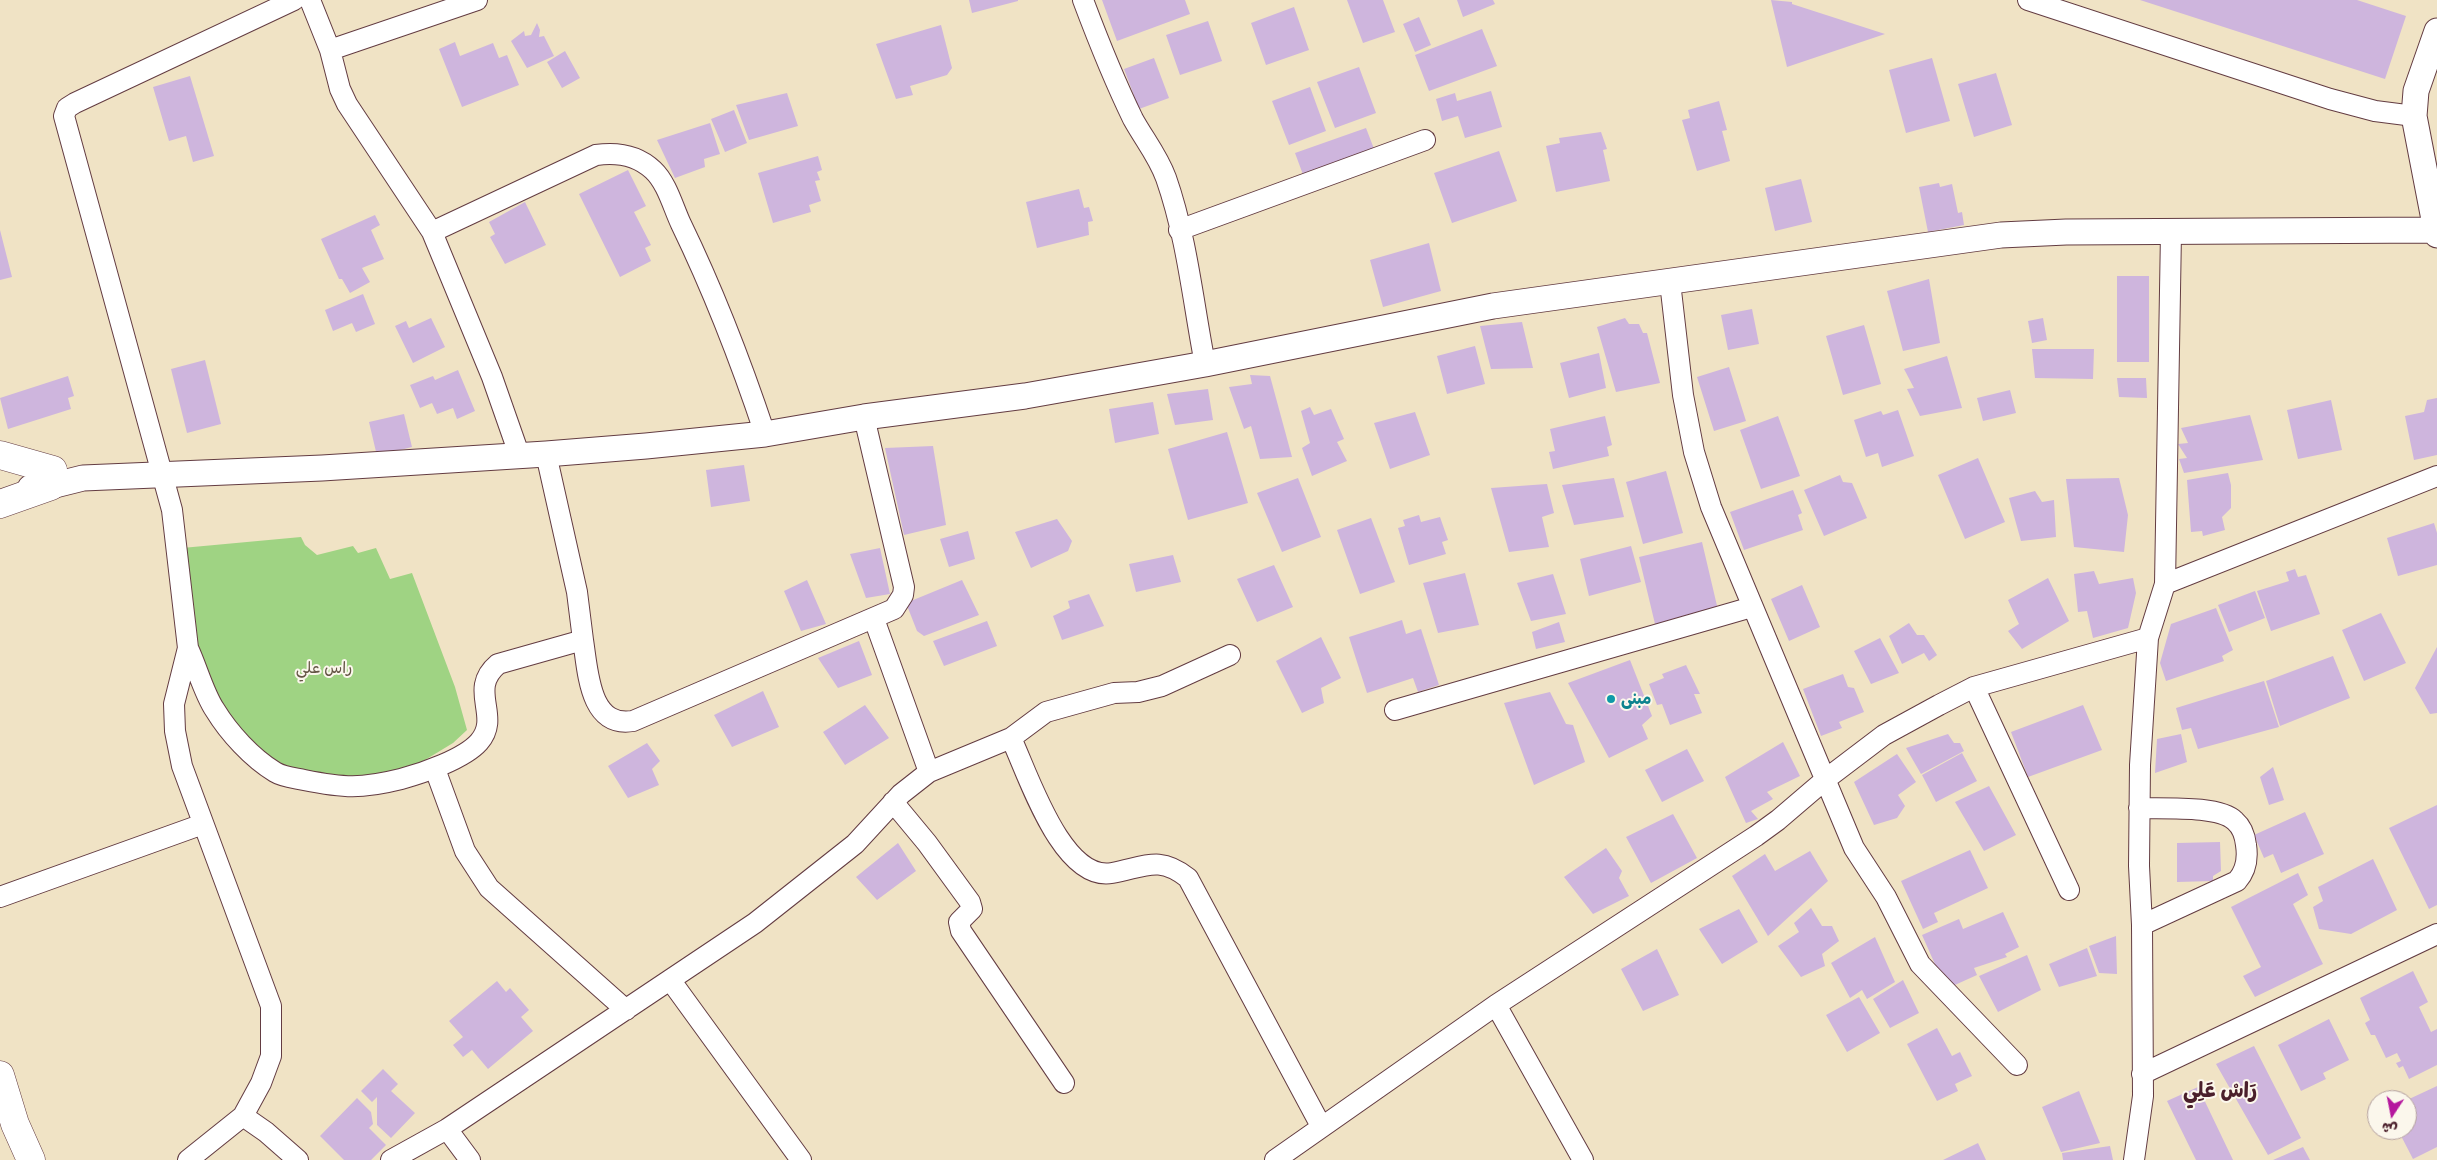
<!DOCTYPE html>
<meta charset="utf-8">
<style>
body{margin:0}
#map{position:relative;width:2437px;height:1160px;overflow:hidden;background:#f0e3c5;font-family:Delius,"Playpen Sans Arabic",sans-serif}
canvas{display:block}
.north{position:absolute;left:2367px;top:1090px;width:50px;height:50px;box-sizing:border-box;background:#fbf7ec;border:1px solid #b4a19f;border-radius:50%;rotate:191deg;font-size:14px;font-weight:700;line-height:20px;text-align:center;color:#4a1f2b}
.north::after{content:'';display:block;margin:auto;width:18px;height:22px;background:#b5179e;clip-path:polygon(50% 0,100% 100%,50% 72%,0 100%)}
</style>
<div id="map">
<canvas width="2437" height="1160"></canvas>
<div class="north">ش</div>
</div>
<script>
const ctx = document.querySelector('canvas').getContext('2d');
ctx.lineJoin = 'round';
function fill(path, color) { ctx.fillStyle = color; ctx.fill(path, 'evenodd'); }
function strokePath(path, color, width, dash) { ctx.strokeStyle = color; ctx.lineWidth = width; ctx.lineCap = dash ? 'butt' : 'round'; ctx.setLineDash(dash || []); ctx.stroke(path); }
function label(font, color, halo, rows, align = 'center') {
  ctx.font = font + ' Delius,"Playpen Sans Arabic",sans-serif'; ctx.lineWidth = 4; ctx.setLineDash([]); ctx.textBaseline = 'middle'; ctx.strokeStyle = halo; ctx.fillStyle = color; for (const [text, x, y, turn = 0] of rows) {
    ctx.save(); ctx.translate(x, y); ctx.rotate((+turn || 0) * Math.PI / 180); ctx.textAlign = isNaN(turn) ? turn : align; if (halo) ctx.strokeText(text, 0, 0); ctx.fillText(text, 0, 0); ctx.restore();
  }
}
fill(new Path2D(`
 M301,537L305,545L317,555L353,546L358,553L376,548L390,579L412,573L455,687L467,730L453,743L425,760L392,775L308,778L248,748L198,666L182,548Z`), '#9fd383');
fill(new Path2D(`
 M969,0H1018V1L972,13Z
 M1102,0H1185L1190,14L1117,41Z
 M1347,0H1383L1395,32L1363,43Z
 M1457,0H1493L1495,4L1463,17Z
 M1771,0L1792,2V4L1885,34L1787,67Z
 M2140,0H2357L2406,16L2385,79Z
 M1294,7L1309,50L1266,65L1251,23Z
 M1419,17L1431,45L1415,52L1403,24Z
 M1208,21L1222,61L1180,75L1166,35Z
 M537,23L540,30L539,37L544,36L554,56L527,68L511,41L524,31L525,36L531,35Z
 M941,25L952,68L947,75L910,86L913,95L896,99L876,44Z
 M1482,29L1497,66L1429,91L1415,55Z
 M455,42L460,56L493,43L499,58L507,55L519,85L462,107L439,49Z
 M565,51L580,78L562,88L547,62Z
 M1154,58L1169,98L1139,109L1124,69Z
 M1932,58L1950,121L1906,133L1889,70Z
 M1359,67L1376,113L1335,128L1317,82Z
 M1996,73L2012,125L1974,137L1958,84Z
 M190,76L214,156L193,162L186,136L169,141L153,87Z
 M1310,87L1326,131L1289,145L1272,101Z
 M1491,91L1502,127L1465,138L1458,116L1442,121L1436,99L1455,93L1457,101Z
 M787,93L798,126L749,140L736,105Z
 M1719,101L1727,130L1722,131L1730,161L1697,171L1682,120L1690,118L1688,110Z
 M734,110L747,143L725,152L711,119Z
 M710,123L720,154L704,159L705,167L675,178L657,140Z
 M1366,128L1376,154L1305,180L1295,153Z
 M1601,132L1607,149L1603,150L1610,181L1556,192L1546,146L1560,143L1559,138Z
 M1499,151L1517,201L1452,223L1434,173Z
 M818,156L822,170L817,172L820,180L815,181L821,201L809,205L811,212L773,223L758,173Z
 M628,170L646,206L634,212L651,245L645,248L651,261L620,277L579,194Z
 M1801,179L1812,222L1775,231L1765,188Z
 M1939,183L1940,187L1952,184L1958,213L1962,212L1964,225L1928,232L1919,187Z
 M1079,189L1084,208L1089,207L1093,221L1088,222L1089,235L1037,248L1026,202Z
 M525,202L546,245L505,264L490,237L495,234L489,222Z
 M375,215L380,225L371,230L384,259L362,268L370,282L350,293L342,279H339L321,239Z
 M0,230L12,277L0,280Z
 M1429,243L1441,291L1383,307L1370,260Z
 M2117,276H2149V362H2117Z
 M1929,279L1940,343L1903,351L1887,291Z
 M363,294L375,324L356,332L352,323L333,331L325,310Z
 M1752,309L1759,344L1728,350L1721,315Z
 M431,318L445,347L413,363L395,326L406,321L409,328Z
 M1625,318L1629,324H1639L1643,333H1647L1660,383L1616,392L1597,327Z
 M2043,318L2047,340L2032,343L2028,321Z
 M1522,322L1533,368L1491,369L1480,326Z
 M1864,325L1881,384L1843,395L1826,336Z
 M1475,346L1485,384L1447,394L1437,356Z
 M2032,349H2094L2093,379L2035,378Z
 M1599,353L1606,388L1569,398L1560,363Z
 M1947,356L1962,408L1920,416L1907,389L1914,388L1904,369Z
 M205,360L221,424L187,433L171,369Z
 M1729,367L1746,421L1714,431L1697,377Z
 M458,370L475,411L457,419L453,408L437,414L432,403L420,408L410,385L433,376L435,380Z
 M1250,375L1270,376L1292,457L1260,459L1251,426L1244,429L1229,387L1252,384Z
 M68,376L74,396L68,398L71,409L8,429L0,398Z
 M2117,378H2146L2147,398L2119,397Z
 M1208,389L1213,420L1175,425L1167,394Z
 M2010,390L2016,413L1983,421L1977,398Z
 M2437,398V455L2414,460L2405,416L2424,412L2427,400Z
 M2331,400L2342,450L2298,459L2287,410Z
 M1153,402L1159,434L1115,443L1109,409Z
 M1310,407L1314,415L1331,409L1344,439L1337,442L1347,461L1312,476L1302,448L1310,443L1301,411Z
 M1898,410L1914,456L1882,467L1878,453L1866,457L1854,420L1881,411L1883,415Z
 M1415,412L1430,455L1390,469L1374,423Z
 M404,414L412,447L377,456L369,422Z
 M2250,415L2263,460L2184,473L2179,459L2187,458L2178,444L2188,443L2181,428Z
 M1605,416L1612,445L1607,447L1609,456L1553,469L1549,452L1555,451L1550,429Z
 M1778,416L1800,476L1761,489L1740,430Z
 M1227,432L1248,503L1188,520L1168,449Z
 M933,446L946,525L904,535L885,448Z
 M1978,458L2005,522L1965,539L1938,475Z
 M744,465L750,501L711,507L706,470Z
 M1666,471L1683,533L1643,544L1626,482Z
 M2228,473L2231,485V508L2222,517L2225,530L2203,536L2202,531L2191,532L2187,480Z
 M1840,475L1843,482L1852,483L1867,518L1824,536L1804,490Z
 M1298,478L1321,537L1282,552L1257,493Z
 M1614,478L1624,517L1574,525L1562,485Z
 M2119,478L2128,515L2124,552L2074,547L2066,479Z
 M1547,484L1554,513L1542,517L1549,547L1509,552L1491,488Z
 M1793,490L1802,513L1798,515L1803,530L1744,550L1730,512Z
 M2035,491L2042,502L2054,500L2056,537L2021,541L2009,498Z
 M1419,515L1421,522L1440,517L1448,540L1442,542L1446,554L1409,565L1398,528L1405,526L1403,520Z
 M1371,518L1395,582L1360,594L1337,530Z
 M1057,519L1072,541L1068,551L1031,568L1015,532Z
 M2434,523L2437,533V565L2398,576L2387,538Z
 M968,531L975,559L949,567L940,539Z
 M1702,542L1718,610L1655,624L1639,557Z
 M1631,546L1641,582L1589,596L1580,559Z
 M880,548L890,594L866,598L850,554Z
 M1173,555L1181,582L1136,592L1129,564Z
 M1274,565L1293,607L1257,622L1237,579Z
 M2295,569L2298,577L2306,575L2320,614L2271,631L2257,591L2289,581L2286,572Z
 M2094,571L2099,584L2133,578L2136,593L2128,628L2093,638L2087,611L2078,612L2074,574Z
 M1465,573L1479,625L1438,633L1423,583Z
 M1553,574L1566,614L1531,621L1517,583Z
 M2048,578L2069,621L2022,649L2008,631L2019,624L2008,600Z
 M807,580L826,624L801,631L784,591Z
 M962,580L979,615L924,636L917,631L906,603Z
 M1802,585L1820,627L1789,641L1771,599Z
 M2255,591L2265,618L2229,632L2218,605Z
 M1089,594L1104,626L1062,640L1053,616L1070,608L1068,601Z
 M2216,608L2233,650L2222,656L2224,661L2166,681L2160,663L2171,624Z
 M2381,613L2406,663L2364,681L2342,630Z
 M1402,620L1406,634L1421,629L1439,685L1418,692L1413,678L1367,693L1349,637Z
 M987,621L997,646L944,666L933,641Z
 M1559,622L1565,642L1536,649L1532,632Z
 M1909,623L1917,635H1924L1937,655L1929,661L1924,653L1902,664L1889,636Z
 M1321,637L1341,678L1321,688L1324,703L1302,713L1276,661Z
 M1880,638L1899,673L1871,684L1854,651Z
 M859,641L872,675L838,688L818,658Z
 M2437,647V713L2430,714L2415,688Z
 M2333,656L2350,698L2280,726L2266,681Z
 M1630,660L1652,716L1642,725L1648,739L1609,758L1568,683Z
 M1686,665L1700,694H1694L1702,713L1670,725L1662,704L1657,705L1649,684L1664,678L1662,674Z
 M1843,674L1848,687L1854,688L1864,712L1839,722L1842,728L1821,736L1803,689Z
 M2264,681L2279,727L2198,749L2191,728L2182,730L2176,708Z
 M763,691L779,727L732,747L714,715Z
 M1550,692L1566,724L1573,725L1585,762L1534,785L1504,703Z
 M865,705L889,738L845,765L823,732Z
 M2083,705L2102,750L2028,777L2011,732Z
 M1948,734L1954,743H1960L1964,751L1921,774L1906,748Z
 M2181,734L2187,762L2155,773L2157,739Z
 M1783,742L1800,776L1767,792L1773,799L1751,811L1758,819L1746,823L1725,777Z
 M647,743L660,761L652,769L659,785L628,798L608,766Z
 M1687,749L1704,781L1662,802L1645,770Z
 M1962,753L1977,781L1936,802L1922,775Z
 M1897,754L1916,782L1898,795L1905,806L1897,818L1874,825L1854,782Z
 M2273,767L2284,800L2269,805L2260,777Z
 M1989,786L2016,835L1984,851L1955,802Z
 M2437,805V905L2429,909L2389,828Z
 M2305,812L2324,854L2281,873L2273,854L2264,858L2254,835Z
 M1673,814L1697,858L1651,883L1626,837Z
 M2220,842L2221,871L2213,876V881L2177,882V843Z
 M898,843L916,871L877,900L856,877Z
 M1606,848L1622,871L1619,878L1629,896L1593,914L1564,877Z
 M1970,850L1988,888L1934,913L1938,922L1923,929L1901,881Z
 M1810,851L1828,881L1768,936L1732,876L1765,854L1775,871Z
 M2373,859L2397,910L2351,934L2319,929L2313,907L2323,901L2318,887Z
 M2298,873L2308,895L2293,904L2323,964L2255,997L2243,976L2261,967L2231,907Z
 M1811,908L1822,926H1832L1839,941L1822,954L1825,966L1801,977L1778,946L1799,932L1794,923Z
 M1739,909L1758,942L1722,964L1699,929Z
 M2003,912L2019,947L2005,954L2007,957L1974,968L1977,975L1946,989L1922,935L1959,919L1963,929Z
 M2116,936L2117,974L2099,973L2089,946Z
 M1875,937L1895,982L1867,999L1862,990L1850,998L1831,963Z
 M2087,948L2097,976L2059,987L2049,964Z
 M1657,949L1679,995L1643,1011L1621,969Z
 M2027,955L2041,990L1998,1012L1979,976Z
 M2413,971L2428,1002L2419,1007L2431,1032L2437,1029V1065L2409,1079L2403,1066L2399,1068L2396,1063L2401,1061L2397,1053L2386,1058L2375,1035H2371L2365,1023L2370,1020L2360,998Z
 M1903,980L1919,1013L1890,1028L1873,999Z
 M497,981L506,992L510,988L529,1010L521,1017L533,1031L488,1069L472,1050L463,1057L453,1045L463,1037L449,1021Z
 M1859,997L1880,1033L1847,1052L1826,1015Z
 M2329,1019L2349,1060L2323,1073L2326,1079L2301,1091L2278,1045Z
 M1937,1028L1952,1056L1960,1052L1972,1076L1955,1084L1958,1091L1937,1101L1907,1044Z
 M2254,1046L2301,1138L2268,1155L2216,1064Z
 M383,1069L398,1084L391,1091L415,1113L391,1138L377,1125V1097L372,1102L361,1091Z
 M2437,1086V1147L2413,1159L2398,1130H2407V1100Z
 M2198,1087L2233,1160H2196L2167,1101Z
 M2079,1091L2100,1143L2061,1152L2042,1107Z
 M357,1098L371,1112L373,1124L369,1128L386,1145L371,1160H344L320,1136Z
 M1978,1143L1986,1160H1943Z
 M2110,1146L2113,1160H2063L2062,1153Z
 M2303,1147L2310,1160H2273Z`), '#ceb5dd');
const minor = new Path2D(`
 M310,0L330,50L340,89L347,104L432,232L492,377L519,454
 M1083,0C1098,40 1114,80 1133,119C1144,139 1158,156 1166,178C1187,238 1193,302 1205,364
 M2028,0L2330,99L2375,111L2414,116
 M330,50L477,0
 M1179,230L1425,140
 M432,232L596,155C617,152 637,155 653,170C667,183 673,207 681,224C714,292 741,362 765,434
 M1670,282L1683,395L1694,452L1711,507L1854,848L1886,897L1920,964L2017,1065
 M2165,584L2437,476
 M874,619L929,772
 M583,640C588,671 589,728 633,721L894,609L903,595L904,587L864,417
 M188,648C197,667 204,694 215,710C229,733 252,758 275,772C283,777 295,778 304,780C344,788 361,789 401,779C423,773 464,759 479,742C502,716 467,690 498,664L583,640L577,592L546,454
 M1974,687L2069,890
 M1395,710L1752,607
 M1011,738L1046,712L1114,693L1138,692L1162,686L1230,655
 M435,769L465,851L489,888L626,1010
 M893,802L927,843L970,902L972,909L959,922L961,931L1064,1083
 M2139,808C2162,809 2219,805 2235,821C2242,827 2245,836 2246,845C2248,858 2246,871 2237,881L2142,925
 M0,897L203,824
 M671,981L801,1160
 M1496,1005L1583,1160
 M2142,1074L2437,934
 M243,1116L261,1083L271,1056V1006L182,766L175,731L174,704L188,648L172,510L64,116L67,108L75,103L294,0
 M447,1129L470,1160
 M188,1160L243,1116L266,1132L298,1160
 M391,1160L447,1129L755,923L855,844L901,794L929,772L1011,738C1028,774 1062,882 1112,873C1145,867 1159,855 1188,878L1321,1126
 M1275,1160L1496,1005L1756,836L1778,820L1826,779L1884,735L1939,705L1974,687L2148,638
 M2134,1160L2143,1096L2142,925L2139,866L2140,765L2148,638L2165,584L2171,232`);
const tertiary = new Path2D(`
 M2437,31L2416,91L2414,116L2437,235
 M30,488L51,486L83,478L322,468L546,454L646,446L765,434L864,417L1025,396L1205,364L1493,306L2001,235L2066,232L2436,230`);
const primary = new Path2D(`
 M0,455L53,470
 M0,504L51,486
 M0,1075L15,1124L31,1160`);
strokePath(minor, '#633c42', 22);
strokePath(tertiary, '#633c42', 27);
strokePath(primary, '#633c42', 29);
strokePath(minor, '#fff', 20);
strokePath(tertiary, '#fff', 25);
strokePath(primary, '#fff', 28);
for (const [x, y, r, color] of [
 [1611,699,5,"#0f9aa8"]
]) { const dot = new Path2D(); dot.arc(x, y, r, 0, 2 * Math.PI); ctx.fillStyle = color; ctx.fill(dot); strokePath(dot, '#fbf7ec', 2); }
label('16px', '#645545', '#fbf7ec', [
 ["راس علي",324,668]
]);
label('bold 16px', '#0d838f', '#fbf7ec', [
 ["مبنى",1621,699]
], 'left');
label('bold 21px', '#4a1f2b', '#fbf7ec', [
 ["رَاسْ عَلِي",2220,1091]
]);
</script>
